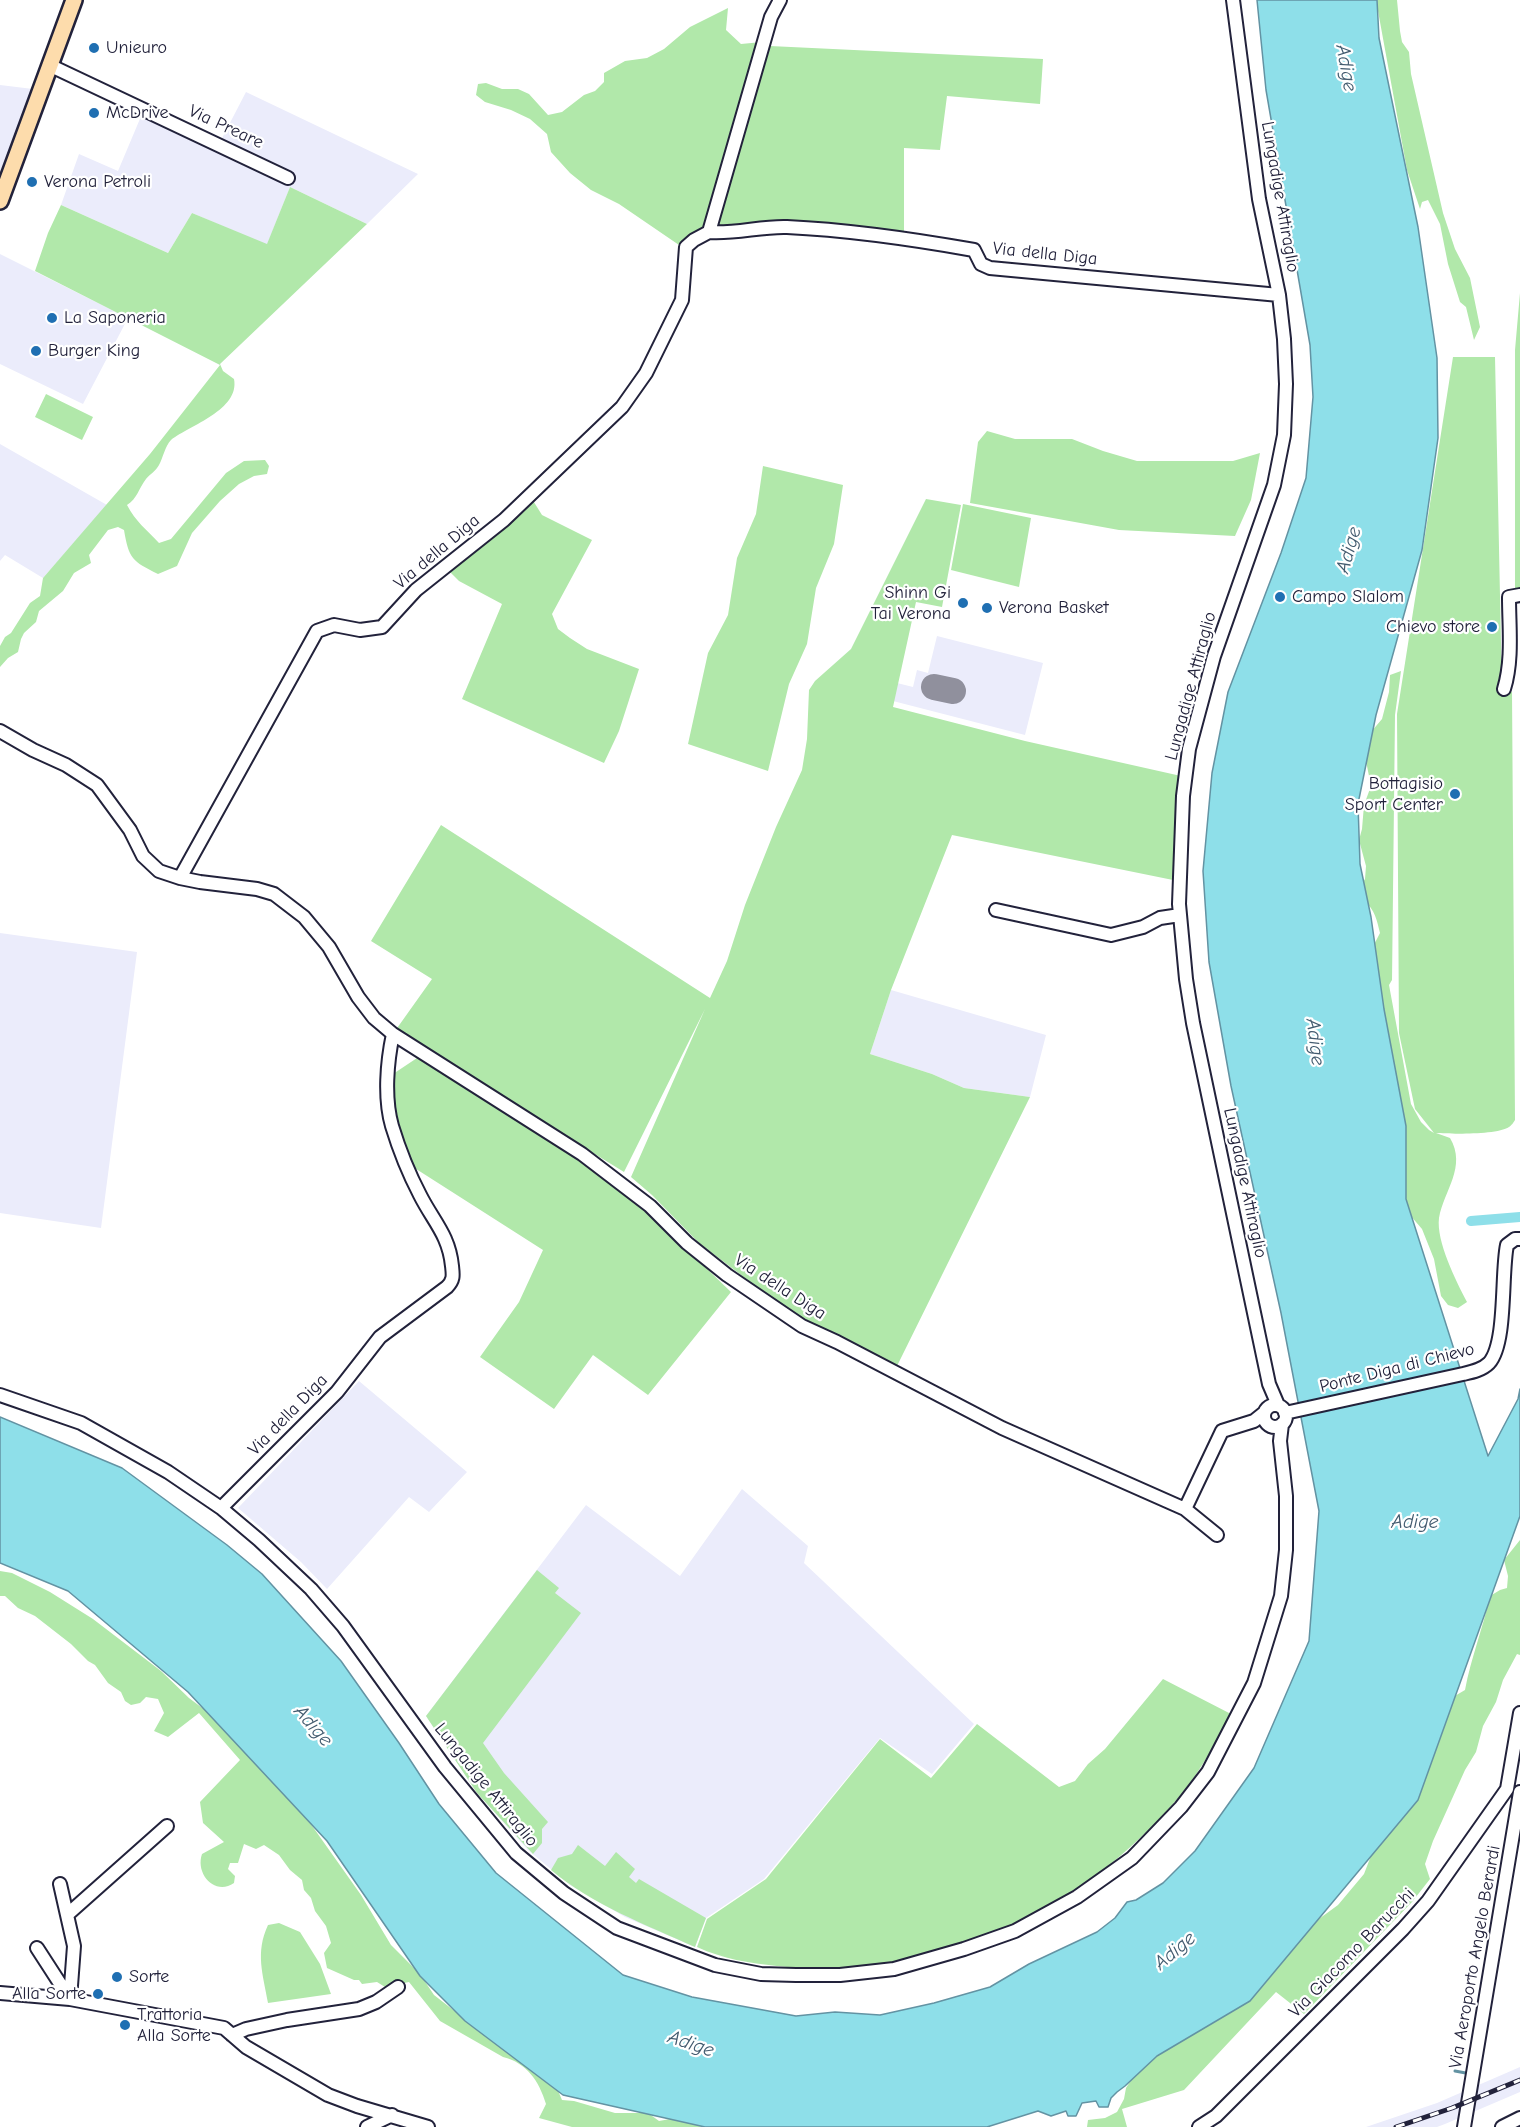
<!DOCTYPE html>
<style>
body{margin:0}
canvas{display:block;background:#fff}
</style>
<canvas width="1520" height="2127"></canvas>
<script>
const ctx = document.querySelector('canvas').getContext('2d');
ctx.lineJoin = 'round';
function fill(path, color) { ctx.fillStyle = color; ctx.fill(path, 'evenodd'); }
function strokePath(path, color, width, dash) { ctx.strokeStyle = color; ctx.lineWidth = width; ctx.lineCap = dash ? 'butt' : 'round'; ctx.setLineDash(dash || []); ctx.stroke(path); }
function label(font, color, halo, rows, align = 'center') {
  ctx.font = font + ' "Comic Neue",sans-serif'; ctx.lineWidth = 4.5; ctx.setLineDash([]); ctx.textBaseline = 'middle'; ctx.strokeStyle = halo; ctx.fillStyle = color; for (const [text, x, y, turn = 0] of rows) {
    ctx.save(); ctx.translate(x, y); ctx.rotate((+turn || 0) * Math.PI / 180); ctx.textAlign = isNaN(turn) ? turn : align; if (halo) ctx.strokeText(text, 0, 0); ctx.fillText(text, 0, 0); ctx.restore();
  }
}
fill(new Path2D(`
 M0,85L33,89L0,176Z
 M246,92L418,174L367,224L290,187L267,245L192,213L168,253L61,205L79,154L118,171L142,114L219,144Z
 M0,254L128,318L83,404L0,364Z
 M0,444L107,505L43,578L5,555L0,561Z
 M937,636L1043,663L1025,735L893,701L897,683L913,687L917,670L928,673Z
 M0,933L137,952L101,1228L0,1213Z
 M891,990L1046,1035L1030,1097L964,1088L932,1074L870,1054Z
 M359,1381L467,1472L429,1512L409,1497L327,1589L301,1562L238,1508Z
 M742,1489L808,1546L804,1563L974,1724L932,1774L880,1738L764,1879L706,1918L695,1947L625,1917L570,1885L528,1850L477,1793L426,1716L586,1505L680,1576Z
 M1520,2067V2092L1445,2124L1437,2127H1366L1437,2103Z`), '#ebecfb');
fill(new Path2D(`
 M1376,0H1397L1400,31L1402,42L1409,52L1411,74L1443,213L1455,249L1470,278L1480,327L1474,340L1466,307L1460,302L1448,264L1440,224L1428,200L1422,202L1420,209L1407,170Z
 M728,8L726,30L741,44L762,42L706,232L679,245L619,204L591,190L570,173L551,152L547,134L530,119L511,110L485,102L476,95L478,84L486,83L502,89H518L529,94L548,115L562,112L584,95L595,91L604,82V73L625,61L647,58L664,49L690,27Z
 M770,46L1043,59L1040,104L947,96L940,150L904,148V239L791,224L718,225Z
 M290,187L367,224L220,364L223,371L234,379C240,410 190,425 171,440C165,446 163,458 159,465C156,471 150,474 146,479C139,488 137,499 127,505C136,522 146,529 159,543L171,539L226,473L244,461L265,460L269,466L267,474L254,476L239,484L220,501L192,533L177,566L158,574C132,561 129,559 124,530L118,527L108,530L89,555L91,563L74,573L63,591L39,611L36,622L24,633L21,639L18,652L8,658L0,667V646L5,637L11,633L30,603L40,596L43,578L150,454L220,365L35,271L48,233L61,205L168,253L192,213L267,244Z
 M1520,293V588L1515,589V350Z
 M1453,357H1495L1502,691L1512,692L1515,1120C1514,1122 1511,1126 1509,1127C1497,1135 1451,1134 1436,1133L1450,1138C1467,1167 1444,1190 1439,1218C1436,1241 1456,1281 1467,1302L1458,1308L1448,1305L1441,1296L1434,1259L1422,1229L1410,1215L1399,1168L1401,1144L1406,1128L1402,1121L1366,960L1380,933C1377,921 1375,909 1364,901L1361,885L1365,879L1366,866L1359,840L1362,829L1364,805L1371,786L1365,756L1371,732L1382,719L1389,692L1390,675L1401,671L1395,715L1392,980L1389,985L1411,1104L1421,1122L1429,1130L1434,1133L1415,1109L1399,1033L1397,714Z
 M46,394L93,417L82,440L35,417Z
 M987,431L1015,439H1072L1103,451L1137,461H1233L1260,453L1251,500L1235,536L1119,530L970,503L978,442Z
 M763,466L843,485L834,544L816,588L807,644L789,684L768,771L688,744L708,653L728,615L737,558L756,514Z
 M527,491L542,515L592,540L552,614L558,629L570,638L587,649L639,669L619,731L604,763L462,699L502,604L459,581L442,564Z
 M926,499L961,505L942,607L916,602L893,707L1025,741L1181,776L1175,823L1173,880L952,835L891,990L870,1054L932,1074L964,1088L1030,1097L897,1366L803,1321L787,1310L699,1243L652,1195L631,1177L705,1009L624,1172L395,1031L432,979L371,941L441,825L710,998L727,961L745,905L776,827L802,770L807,739L809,690L815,681L851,649Z
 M963,504L1031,518L1019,587L951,570Z
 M417,1058L619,1184L731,1292L648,1395L593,1355L554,1409L480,1357L519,1302L543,1250L413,1167L395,1125L392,1089L393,1074Z
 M1520,1540V1655L1517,1654L1503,1680L1496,1702L1483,1726L1476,1752L1465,1770L1433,1841L1425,1864L1430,1879L1412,1902L1304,2014L1276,1992L1184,2090L1122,2109L1127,2127H1087L1088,2120L1105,2118L1117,2112L1124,2099L1126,2088L1145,2058L1297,1935L1338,1905L1364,1874L1374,1848L1448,1700L1465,1690C1471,1658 1483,1628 1490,1596L1500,1590L1507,1588L1508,1576L1504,1560Z
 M537,1570L559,1588L555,1593L581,1613L483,1743L504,1773L548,1822L542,1829V1843L533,1854L477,1793L426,1716Z
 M0,1571L12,1573L50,1592L93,1619L161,1671L189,1698L209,1713L303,1813L361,1895L391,1945L420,1974L434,1995L488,2037L556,2086L562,2100L574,2101L615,2113H648L659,2121L670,2119L738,2127H572L539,2118L546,2104C539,2081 527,2063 503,2057L440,2021L409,1982L385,1987L377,1982L362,1984L359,1980H354L327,1968L324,1953L331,1943L326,1926L315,1911L311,1898L304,1890L302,1880L290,1870L279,1855L264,1845L256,1849L244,1844L238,1863H230L228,1869L235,1876L234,1883C215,1896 195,1874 202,1854L224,1842L203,1823L200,1802L240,1760L199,1713L168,1737L154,1731L164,1713L158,1699L146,1697L140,1703L131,1705L125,1701L121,1692L108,1683L95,1665L88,1661L71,1644L35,1616L18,1608L5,1596H0Z
 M1163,1679L1231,1714C1220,1734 1209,1755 1197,1773C1176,1804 1147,1833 1119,1857C1027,1935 898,1980 777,1966C749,1963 723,1959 697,1947L707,1919L766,1879L880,1739L931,1778L977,1724L1059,1787L1075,1781L1088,1764L1105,1749Z
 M578,1845L605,1866L616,1852L635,1869L629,1877L636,1883L639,1879L706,1918L695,1947C646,1925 593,1905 551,1870L558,1858L572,1854Z
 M279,1923L300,1932L320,1964L331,1994L268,2003C263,1974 255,1953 268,1925Z`), '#b1e8aa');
const water = new Path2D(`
 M1257,0H1377L1379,38L1418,227L1437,358L1438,438L1422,550L1376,715L1358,804L1360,864L1371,917L1384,1009L1406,1126V1199L1488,1456L1518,1399L1520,1389V1516L1418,1800L1250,2001L1157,2056L1125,2086L1117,2092L1111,2098L1108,2107H1099L1096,2101L1082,2103L1076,2116H1068L1066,2111L1051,2116L1038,2111L987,2127H705L563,2095L465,2021L420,1976L327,1841L188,1692L68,1591L0,1563V1417L122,1468L227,1545L262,1574L341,1661L399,1743L439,1804L496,1873L623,1975L692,1997L796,2016L835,2012L880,2015L934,2003L990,1987L1029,1964L1097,1932L1115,1918L1127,1902L1136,1900L1163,1883L1195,1851L1254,1768L1309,1641L1319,1511L1281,1313L1231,1086L1209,962L1203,871L1212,773L1228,692L1281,553L1306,478L1313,397L1310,345L1266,90Z`);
fill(water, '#8edfe9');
strokePath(water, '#6393a3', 1.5);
strokePath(new Path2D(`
 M1455,2071L1471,2074`), '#6393a3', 3);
strokePath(new Path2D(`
 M1471,1221L1520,1217`), '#8edfe9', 10);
strokePath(new Path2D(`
 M934,687L953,691`), '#90909d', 26);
const minor = new Path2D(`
 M1233,0L1259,199L1279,295L1284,339L1286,384L1284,435L1274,485L1214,656L1189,749L1183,796L1179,904L1186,979L1193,1023L1269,1384L1278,1405
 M49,65L288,178
 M709,232C736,234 761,226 787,227C850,230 912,239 974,250L981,264L990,268L1279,295
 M1504,689C1513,660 1509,627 1509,597L1520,595
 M0,731L33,750L66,765L97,785L130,830L143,856L159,871L180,878L200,882L257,889L274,894L304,917L329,947L358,997L374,1018L393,1034L582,1154L650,1206L687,1243L727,1275L802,1326L837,1342L1002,1428L1185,1509L1222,1431L1254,1421L1264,1413
 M180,878L317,631L334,625L360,630L382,627L416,590L504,520L622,407L646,373L682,300L686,247L694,240L709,232L771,17L780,0
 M996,910L1111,935L1143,927L1160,918L1180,915
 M0,1395L81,1423L168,1472L221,1508L259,1540L311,1589L343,1626L445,1767L516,1853L564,1893L617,1928L715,1965L761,1974L796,1975H840L894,1969L964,1949L1015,1931L1077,1897L1132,1858L1181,1807L1208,1772L1254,1683L1281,1596L1286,1550V1496L1280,1441L1282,1424
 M1264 1416a11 11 0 1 1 22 0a11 11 0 1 1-22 0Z
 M1285,1413L1463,1374C1472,1372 1482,1370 1489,1363C1507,1343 1501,1273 1507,1245L1515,1239H1520
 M221,1508L337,1392L380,1337L447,1287C454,1280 453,1275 452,1266C449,1235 433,1221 420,1195C409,1174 399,1149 392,1126C384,1098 387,1062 393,1034
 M1185,1509L1217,1535
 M60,1884L74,1946L70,1999
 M68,1914L167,1826
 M37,1948L70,1999
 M0,1993L70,1999L224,2028L246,2047L328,2095L357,2106L428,2127
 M232,2035L246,2029L287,2020L359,2009L376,2002L398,1987
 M367,2127L392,2115
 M1199,2127L1216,2116L1403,1929L1428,1901L1507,1789L1520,1713
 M1464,2127L1520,1792
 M1502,2127L1520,2118`);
const major = new Path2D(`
 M0,201L74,0`);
strokePath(minor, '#22223b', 16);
strokePath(major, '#22223b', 20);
strokePath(minor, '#fff', 12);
strokePath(major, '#fddcac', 15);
const rail = new Path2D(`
 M1396,2127L1452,2108L1520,2080`);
strokePath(rail, '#22223b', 5);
strokePath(rail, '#fff', 3, [9]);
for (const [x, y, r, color] of [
 [94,48,6,"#1f6fb2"],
 [94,113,6,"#1f6fb2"],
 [32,182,6,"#1f6fb2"],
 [52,318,6,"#1f6fb2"],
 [36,351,6,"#1f6fb2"],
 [1280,597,6,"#1f6fb2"],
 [963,603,6,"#1f6fb2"],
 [987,608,6,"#1f6fb2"],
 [1492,627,6,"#1f6fb2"],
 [1455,794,6,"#1f6fb2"],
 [117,1977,6,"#1f6fb2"],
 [98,1994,6,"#1f6fb2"],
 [125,2025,6,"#1f6fb2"]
]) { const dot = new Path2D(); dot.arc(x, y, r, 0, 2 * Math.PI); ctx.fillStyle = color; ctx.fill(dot); strokePath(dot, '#fff', 2); }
label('18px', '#22223b', '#fff', [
 ["Unieuro",106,48],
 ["McDrive",106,113],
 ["Verona Petroli",44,182],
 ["La Saponeria",64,318],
 ["Burger King",48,351],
 ["Shinn Gi",951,593,"right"],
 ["Tai Verona",951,614,"right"],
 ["Campo Slalom",1292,597],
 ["Verona Basket",999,608],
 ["Chievo store",1480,627,"right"],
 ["Bottagisio",1443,784,"right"],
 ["Sport Center",1443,805,"right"],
 ["Sorte",129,1977],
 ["Alla Sorte",86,1994,"right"],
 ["Trattoria",137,2015],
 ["Alla Sorte",137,2036]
], 'left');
label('18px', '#22223b', '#fff', [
 ["Via Preare",226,127,25],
 ["Lungadige Attiraglio",1280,197,80],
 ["Via della Diga",1045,254,6],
 ["Via della Diga",437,552,-40],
 ["Lungadige Attiraglio",1191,686,-75],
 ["Lungadige Attiraglio",1245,1183,78],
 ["Via della Diga",780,1287,33],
 ["Ponte Diga di Chievo",1397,1368,-14],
 ["Via della Diga",288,1415,-46],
 ["Lungadige Attiraglio",486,1785,51],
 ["Via Giacomo Barucchi",1352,1953,-46],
 ["Via Aeroporto Angelo Berardi",1475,1957,-80]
]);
label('italic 20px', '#425b6f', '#fff', [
 ["Adige",1346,68,80],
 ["Adige",1349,550,-74],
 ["Adige",1315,1042,83],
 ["Adige",1415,1522],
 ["Adige",313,1726,49],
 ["Adige",1175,1951,-40],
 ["Adige",691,2044,19]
]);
</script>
